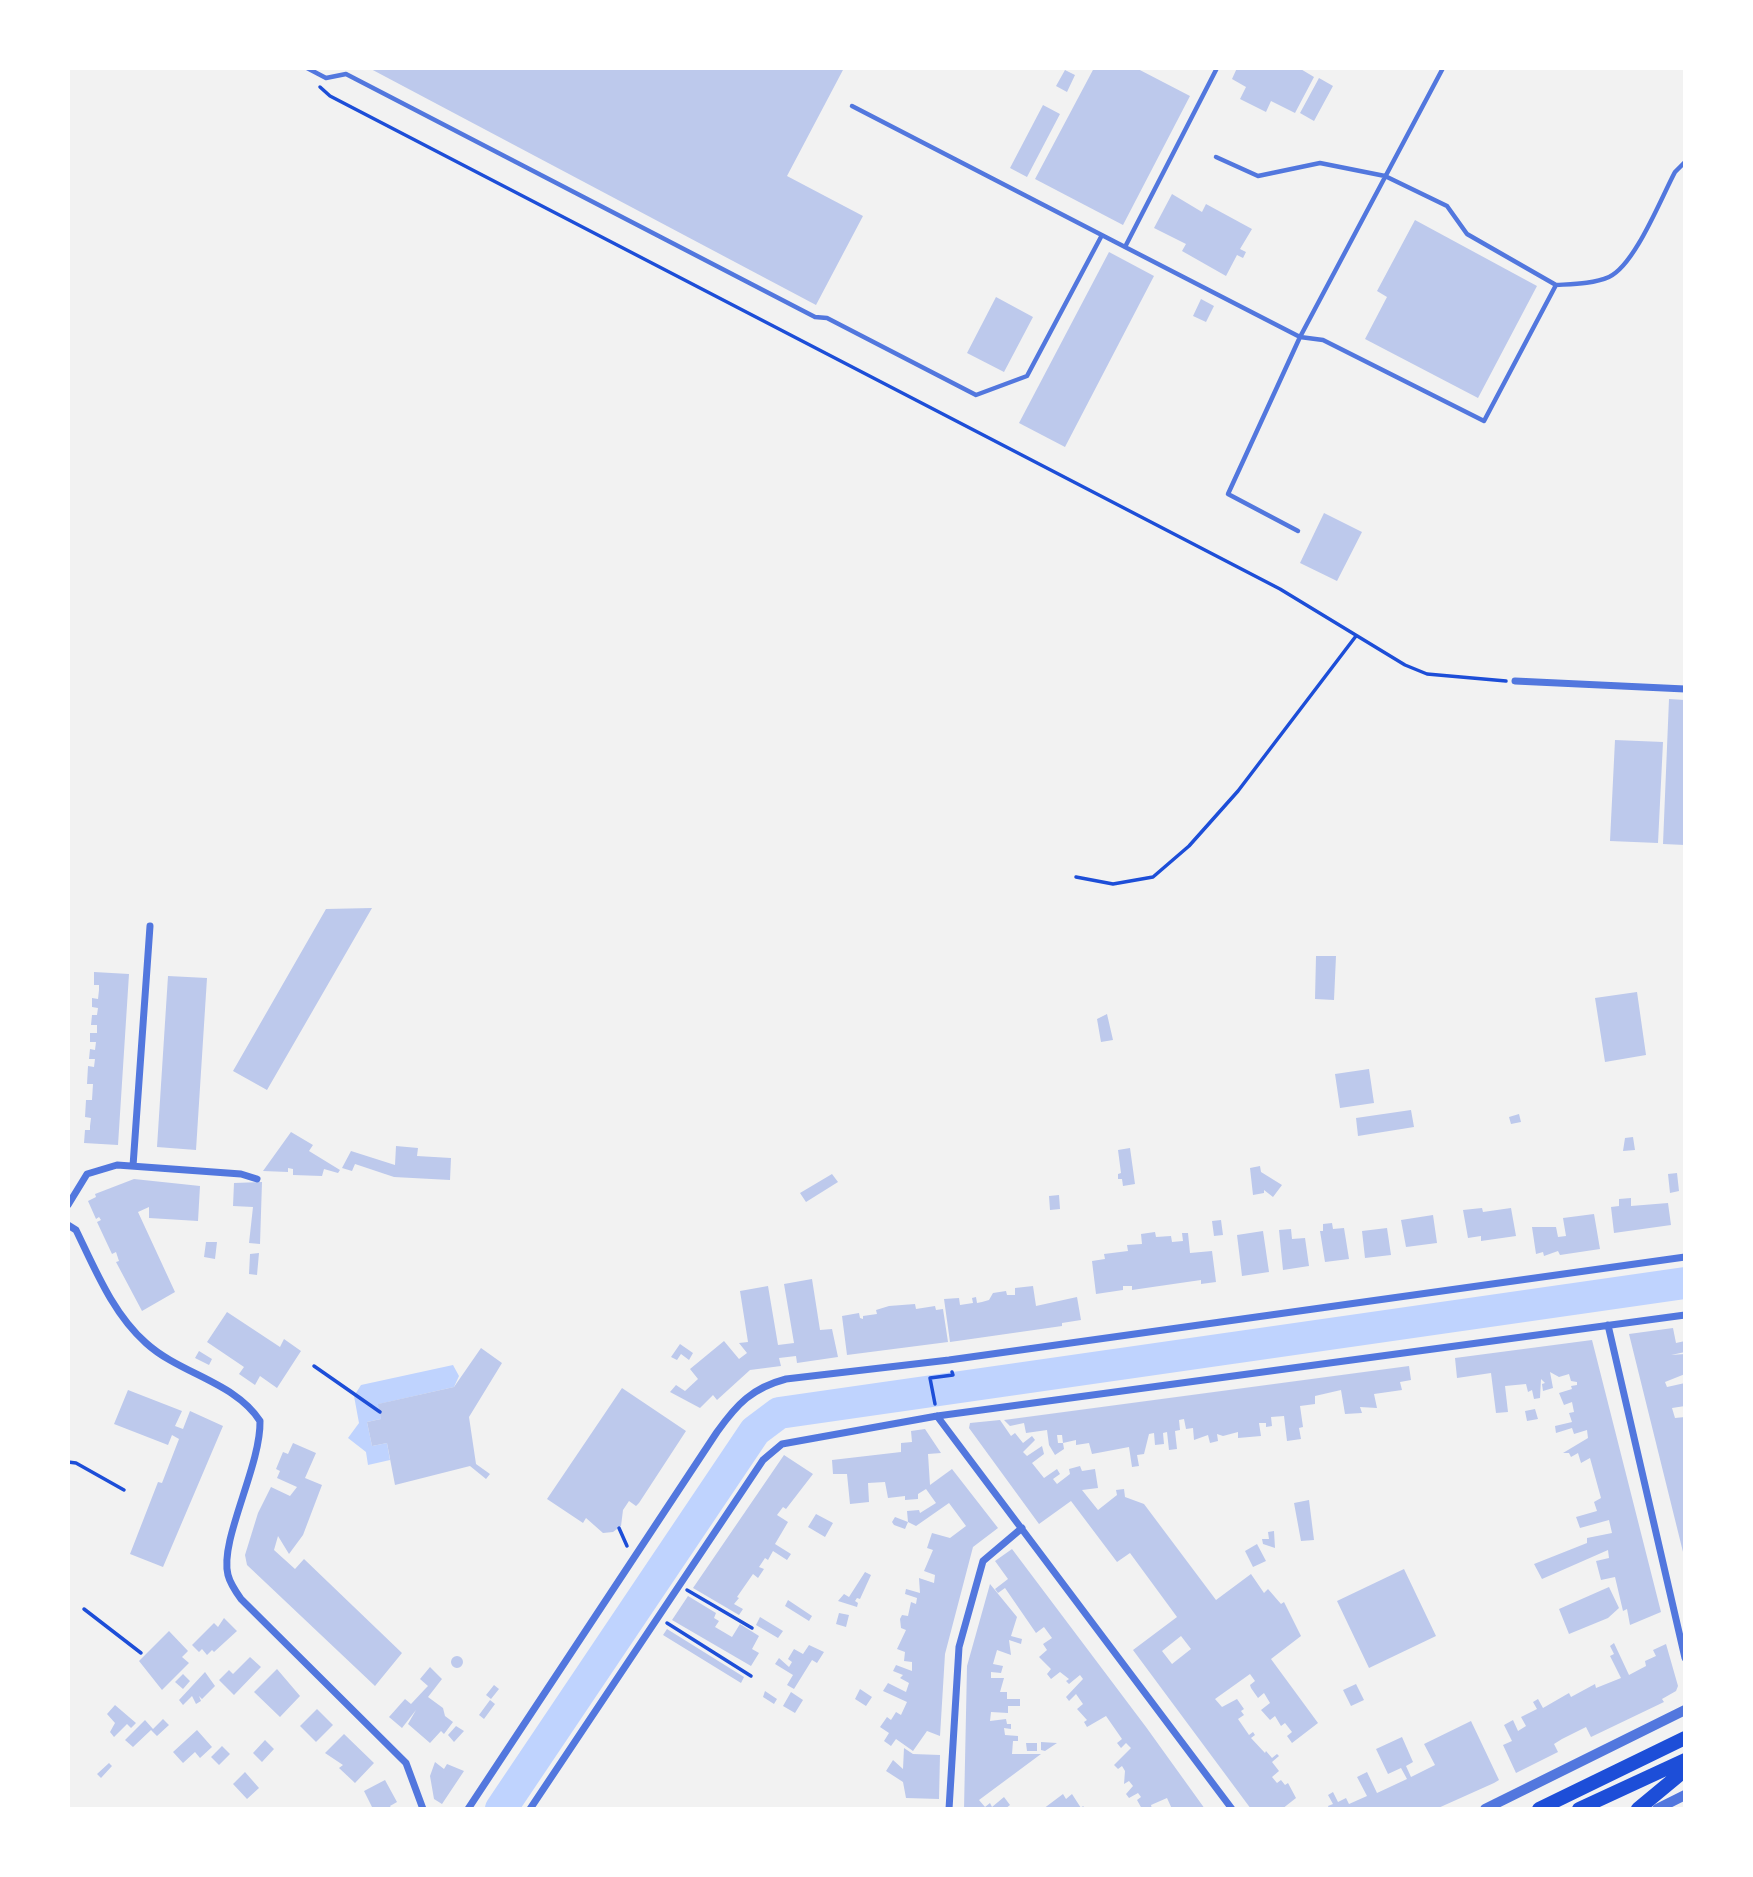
<!DOCTYPE html>
<style>
body{margin:0}
#map{position:relative;width:1753px;height:1877px;overflow:hidden;background:#f2f2f2;font-family:"Varela Round",sans-serif}
canvas{display:block}
.frame{position:absolute;inset:0;border:70px solid #fff;pointer-events:none}
</style>
<div id="map">
<canvas width="1753" height="1877"></canvas>
<div class="frame"></div>
</div>
<script>
const ctx = document.querySelector('canvas').getContext('2d');
ctx.lineJoin = 'round';
function fill(path, color) { ctx.fillStyle = color; ctx.fill(path, 'evenodd'); }
function strokePath(path, color, width, dash) { ctx.strokeStyle = color; ctx.lineWidth = width; ctx.lineCap = dash ? 'butt' : 'round'; ctx.setLineDash(dash || []); ctx.stroke(path); }
fill(new Path2D(`
 M453,1365L459,1376L454,1387L379,1404L381,1419L367,1422L372,1446L387,1443L390,1460L368,1465L366,1452L348,1438L359,1423L354,1396L361,1385Z`), '#bfd3fe');
strokePath(new Path2D(`
 M501,1809L755,1431L779,1413L1685,1283`), '#bfd3fe', 32);
fill(new Path2D(`
 M369,68H844L787,176L863,216L816,305Z
 M1094,68H1136L1190,96L1123,225L1035,179Z
 M1237,68H1299L1314,77L1295,113L1271,101L1266,112L1240,99L1246,87L1232,79Z
 M1065,70L1075,75L1067,92L1056,86Z
 M1319,78L1333,86L1314,121L1300,113Z
 M1043,105L1060,114L1027,177L1010,168Z
 M1172,194L1202,212L1206,204L1252,229L1240,249L1246,252L1243,258L1237,255L1226,276L1182,251L1186,244L1154,228Z
 M1415,220L1537,286L1478,398L1365,339L1387,297L1377,291Z
 M1109,252L1154,276L1065,447L1019,423Z
 M996,297L1033,317L1004,372L967,353Z
 M1201,299L1214,306L1206,322L1193,316Z
 M1324,513L1362,532L1337,581L1300,563Z
 M1669,699L1685,700V845L1663,844Z
 M1615,740L1663,742L1658,843L1610,841Z
 M372,908L267,1090L233,1071L326,909Z
 M1316,956H1336L1334,1000L1315,999Z
 M94,972L129,974L118,1145L84,1143L85,1130H90V1126L91,1118L85,1117L86,1100H92L93,1084H87L88,1066L94,1067L95,1059H89L90,1049L95,1050L96,1042H90V1033H97V1025H91L92,1015H97L98,1008L92,1007V998L98,999L99,990V985H94Z
 M168,976L207,978L196,1150L157,1147Z
 M1637,992L1646,1055L1605,1062L1595,998Z
 M1107,1014L1113,1040L1101,1042L1097,1019Z
 M1369,1069L1374,1103L1340,1108L1335,1074Z
 M1411,1110L1414,1127L1358,1136L1356,1118Z
 M1519,1114L1521,1122L1511,1124L1509,1117Z
 M291,1132L313,1145L309,1151L340,1170L338,1173L324,1169L322,1176L293,1175V1169L288,1168V1172L263,1171Z
 M1633,1137L1635,1150L1623,1151L1625,1138Z
 M396,1146L418,1148L417,1156L451,1158L450,1180L394,1177L355,1164L352,1171L342,1168L351,1151L395,1165Z
 M1130,1148L1135,1184L1123,1186L1122,1179H1118V1174L1121,1173L1118,1150Z
 M1260,1166L1261,1172L1282,1185L1273,1197L1264,1190V1193L1253,1195L1250,1168Z
 M1677,1173L1679,1191L1670,1193L1668,1174Z
 M832,1174L838,1182L806,1202L800,1193Z
 M134,1179L200,1186L198,1221L149,1218V1207L138,1212L175,1292L142,1311L116,1262L119,1261L116,1252L112,1254L97,1222L101,1220L99,1217L96,1219L88,1201L96,1197L95,1194Z
 M262,1182L260,1244L249,1243L253,1207L233,1206L234,1183Z
 M1059,1195L1060,1209L1050,1210L1049,1196Z
 M1631,1198V1206L1668,1203L1671,1225L1614,1233L1611,1207L1619,1206V1199Z
 M1482,1208L1483,1212L1511,1208L1516,1236L1481,1241V1236L1468,1238L1463,1210Z
 M1594,1214L1600,1249L1560,1255L1558,1251L1544,1256L1543,1252L1536,1254L1532,1227H1556L1558,1237L1566,1236L1563,1218Z
 M1433,1215L1437,1243L1406,1247L1401,1220Z
 M1221,1220L1223,1235L1214,1236L1212,1221Z
 M1332,1223L1333,1229L1344,1228L1349,1259L1325,1262L1320,1231H1323V1224Z
 M1387,1228L1391,1255L1365,1258L1362,1231Z
 M1291,1229L1292,1239L1305,1238L1309,1266L1283,1270L1279,1230Z
 M1263,1231L1269,1272L1242,1276L1237,1235Z
 M1155,1232L1156,1237L1171,1236L1172,1242L1183,1241L1182,1233H1188L1190,1253L1212,1251L1216,1282L1201,1284V1280L1194,1281L1132,1290V1286H1123V1290L1096,1294L1092,1261L1105,1259L1104,1254L1128,1251L1127,1245L1142,1244L1141,1234Z
 M206,1242H217L215,1259L204,1257Z
 M259,1253L257,1275L249,1274L250,1254Z
 M812,1279L820,1330L832,1329L838,1357L797,1363L796,1356L779,1358L781,1366L750,1370L717,1400L713,1395L700,1408L670,1392L676,1385L685,1391L698,1379L690,1369L724,1341L739,1359L747,1353L739,1343L748,1342L740,1291L768,1286L778,1345L794,1343L784,1284Z
 M1033,1286L1036,1306L1077,1297L1081,1320L1062,1323V1326L950,1342L944,1299L959,1298L960,1305L973,1303L972,1298L976,1297L977,1303L982,1302L989,1300L993,1293L1006,1291L1007,1295H1015V1288Z
 M915,1304L916,1309L935,1306L936,1310L943,1309L948,1342L847,1355L842,1316L859,1313L860,1318L863,1319V1316L877,1314L876,1310L889,1306Z
 M227,1312L280,1347L284,1339L301,1351L277,1388L260,1376L255,1385L239,1374L244,1367L207,1342Z
 M1673,1328L1676,1343L1685,1341V1352L1671,1355L1685,1354V1374L1665,1382L1667,1387L1685,1383V1406L1672,1408L1675,1418L1685,1417L1684,1556L1629,1334Z
 M1592,1340L1661,1612L1630,1625L1627,1609L1623,1611L1615,1577L1601,1580L1596,1561L1609,1558L1608,1550L1542,1579L1534,1564L1587,1543V1538L1612,1533L1609,1520L1580,1528L1576,1517L1597,1511L1594,1502L1601,1498L1590,1458L1581,1463L1578,1453L1571,1457L1569,1453H1563L1588,1438L1587,1430L1574,1434L1572,1428L1556,1433L1555,1426L1572,1422L1569,1413L1574,1412L1572,1402L1564,1405L1559,1393L1572,1389L1571,1386L1577,1385V1382L1571,1381L1569,1374L1559,1377L1550,1372L1553,1388L1543,1391L1542,1384L1545,1383L1541,1379L1540,1398L1534,1399L1532,1390L1528,1392L1526,1384L1505,1386L1508,1412L1496,1413L1491,1373L1457,1378L1455,1358Z
 M680,1344L693,1353L689,1360L681,1354L677,1360L671,1357Z
 M481,1348L502,1363L469,1417L476,1464L490,1474L486,1479L470,1466L395,1485L387,1443L372,1446L367,1422L381,1419L378,1404L454,1387Z
 M199,1351L212,1359L209,1365L195,1358Z
 M1409,1366L1411,1380L1400,1382L1402,1390L1374,1394L1377,1408L1360,1407L1362,1413L1345,1414L1341,1390L1315,1396V1404L1300,1406L1303,1427L1299,1428L1301,1439L1287,1441L1284,1416L1271,1417L1272,1426L1266,1427V1423H1259L1261,1436L1238,1438V1432L1223,1436L1217,1434L1218,1441L1210,1443L1208,1435L1194,1440L1193,1428L1186,1429L1184,1419L1179,1420L1180,1430L1175,1431L1177,1449L1169,1450L1167,1432L1163,1433L1164,1444L1155,1445L1154,1433L1149,1434L1144,1454L1137,1455L1139,1466L1132,1467L1129,1447L1092,1454L1089,1443L1076,1445V1440L1063,1443L1062,1435H1057L1058,1443H1063L1064,1449L1055,1455L1049,1445L1047,1430L1026,1433L1024,1423L1010,1426L1004,1420Z
 M622,1388L686,1431L639,1503L636,1506L629,1501L623,1510L621,1526L613,1532L603,1533L586,1518L583,1523L547,1499Z
 M128,1390L182,1411L175,1426L183,1429L190,1411L223,1426L163,1567L130,1554L158,1482L162,1483L179,1439L172,1435L168,1445L114,1424Z
 M1535,1409L1538,1419L1527,1421L1525,1411Z
 M1000,1420L1011,1436L1015,1433L1023,1443L1032,1436L1035,1440L1023,1452L1027,1456L1042,1446L1044,1454L1032,1463L1044,1478L1057,1469L1060,1474L1053,1479L1057,1484L1070,1474L1069,1469L1080,1466L1082,1471L1095,1469L1098,1488L1082,1490L1098,1510L1117,1495L1116,1490L1124,1489L1125,1497L1144,1504L1216,1600L1251,1574L1264,1593L1268,1589L1281,1604L1284,1602L1301,1636L1271,1659L1318,1723L1292,1743L1287,1736L1292,1732L1285,1723L1281,1726L1275,1716L1270,1720L1261,1710L1270,1703L1264,1693L1258,1698L1251,1688L1250,1685L1255,1681L1250,1674L1215,1699L1222,1707L1237,1699L1244,1709L1241,1711L1244,1715L1238,1719L1249,1735L1253,1732L1255,1735L1251,1738L1265,1753L1266,1751L1272,1758L1277,1754L1279,1756L1272,1762L1279,1771L1272,1777L1277,1783L1281,1780L1285,1785L1288,1783L1296,1798L1282,1809H1251L1133,1650L1177,1617L1130,1553L1117,1562L1071,1501L1039,1524L969,1428L970,1423ZM1181,1636L1191,1649L1172,1664L1162,1651Z
 M925,1429L941,1453L928,1454L930,1485L952,1469L998,1528L973,1547L945,1654L940,1736L927,1731L913,1751L896,1739L891,1746L884,1741L889,1733L880,1727L887,1717L891,1720L896,1712L901,1715L907,1702L883,1691L888,1683L906,1692L909,1683L900,1678L903,1675L893,1671L896,1665L912,1671V1662L904,1661L905,1652L897,1649L906,1630L901,1628L900,1619L902,1615L908,1616L911,1602L916,1604L917,1598L905,1594L906,1589L920,1593L919,1578L934,1583L935,1575L924,1571L933,1550L927,1548L932,1533L950,1538L966,1526L949,1503L916,1526L908,1522L907,1511L919,1510L920,1513L936,1503L926,1489L918,1494V1499L905,1500V1496L888,1498L885,1482L868,1483L869,1502L850,1504L847,1474H833L832,1460L901,1452V1443L912,1442L911,1431Z
 M293,1443L316,1453L305,1478L322,1485L303,1535L289,1554L278,1536L274,1550L295,1569L304,1559L402,1653L375,1686L247,1565L245,1555L258,1513L271,1487L290,1496L297,1487L277,1478L280,1471L276,1469L283,1452L288,1454Z
 M784,1455L813,1474L786,1509L783,1507L777,1515L788,1522L775,1544L791,1554L787,1560L773,1551L768,1560L765,1558L759,1567L764,1569L758,1578L753,1574L737,1597L739,1598L734,1604L743,1609L739,1615L693,1588Z
 M1309,1500L1314,1540L1301,1541L1294,1503Z
 M816,1514L833,1523L825,1537L808,1527Z
 M895,1517L908,1522L905,1529L894,1525L892,1522Z
 M1274,1531L1275,1548L1263,1544L1262,1539H1269L1268,1532Z
 M1257,1544L1266,1561L1253,1567L1245,1551Z
 M1012,1549L1146,1727L1205,1809H1172L1167,1798L1151,1805L1152,1809H1142L1137,1800L1141,1797L1138,1793L1129,1798L1126,1794L1133,1786L1129,1781L1124,1784L1125,1771L1122,1766L1118,1769L1114,1765L1131,1748L1126,1743L1121,1748L1117,1743L1122,1739L1106,1716L1087,1727L1084,1722L1087,1720L1077,1709L1083,1704L1076,1694L1069,1701L1066,1697L1083,1679L1080,1675L1069,1684L1066,1681L1069,1679L1060,1672L1051,1679L1047,1674L1051,1669L1039,1657L1047,1650L1043,1644L1052,1638L1044,1627L1036,1633L1005,1588L998,1593L995,1589L1008,1579L995,1561Z
 M1404,1569L1436,1636L1369,1668L1337,1601Z
 M865,1572L871,1575L860,1599L857,1598L855,1601L858,1603L857,1607L838,1601L844,1594L849,1597Z
 M990,1584L1017,1617L1011,1636L1022,1639L1021,1644L1009,1640L1011,1655L997,1650L993,1664L1003,1666L1001,1673L991,1672V1678H1004L1000,1692H1007V1699H1020V1706H1008V1713L991,1712L990,1721L1006,1719L1007,1724H1011V1729L1004,1728L1005,1735L1018,1736V1741H1013L1012,1754H1041L979,1800L985,1807L990,1803L992,1807L1004,1797L1010,1805L1005,1809H964L967,1666Z
 M1609,1587L1619,1608L1608,1618L1569,1634L1559,1609Z
 M688,1596L716,1613L714,1618L719,1621L715,1627L732,1637L740,1624L759,1636L752,1649L759,1653L751,1666L672,1620Z
 M788,1600L812,1616L809,1621L785,1606Z
 M839,1613L849,1615L846,1627L836,1624Z
 M760,1617L783,1631L778,1638L756,1625Z
 M224,1618L237,1631L214,1652L212,1650L207,1655L202,1649L199,1652L192,1645L214,1623L218,1627Z
 M667,1629L744,1677L741,1683L663,1635Z
 M169,1631L188,1651L182,1657L189,1663L162,1690L139,1661Z
 M1614,1643L1629,1675L1646,1666L1645,1661L1656,1656L1653,1650L1666,1644L1678,1686L1676,1691L1662,1699L1664,1702L1591,1737L1586,1727L1562,1739L1554,1744L1558,1752L1516,1773L1503,1745L1512,1741L1504,1725L1513,1720L1518,1731L1526,1726L1521,1717L1537,1709L1533,1702L1538,1699L1543,1708L1569,1693L1571,1697L1595,1684L1596,1688L1621,1678L1610,1656L1614,1654L1610,1646Z
 M809,1645L824,1652L817,1663L812,1660L794,1689L787,1685L793,1675L775,1664L779,1658L789,1667L792,1662L788,1659L794,1649L803,1654Z
 M451 1662a6 6 0 1 1 12 0a6 6 0 1 1-12 0Z
 M250,1657L261,1667L234,1695L219,1680L229,1670L233,1674Z
 M430,1667L442,1679L428,1697L443,1708L445,1716L453,1722L444,1734L441,1731L430,1743L408,1724L416,1710L402,1728L389,1717L405,1699L411,1704L426,1688L428,1686L420,1679Z
 M277,1669L300,1696L280,1717L254,1692Z
 M205,1672L215,1686L202,1699L199,1696L201,1701L196,1704L192,1696L183,1705L179,1700Z
 M183,1674L190,1681L183,1689L175,1682Z
 M1356,1684L1364,1700L1351,1706L1343,1690Z
 M494,1685L499,1689L491,1699L486,1695Z
 M860,1689L872,1697L866,1706L855,1699Z
 M765,1691L777,1699L774,1704L763,1697Z
 M791,1692L803,1700L795,1713L783,1706Z
 M490,1700L495,1704L484,1719L479,1715Z
 M115,1705L136,1723L131,1728L127,1724L114,1737L110,1732L115,1723L107,1714Z
 M317,1709L333,1725L316,1742L300,1726Z
 M163,1719L169,1725L157,1736L151,1730L133,1747L125,1740L145,1720L153,1729Z
 M1471,1721L1499,1780L1494,1783L1436,1809H1329L1328,1806L1333,1804L1328,1795L1333,1792L1338,1802L1346,1798L1349,1804L1367,1796L1357,1777L1367,1772L1377,1793L1407,1779L1401,1768L1388,1774L1376,1749L1402,1737L1413,1762L1406,1766L1411,1777L1435,1765L1424,1744Z
 M456,1726L464,1731L454,1742L448,1735Z
 M197,1730L212,1747L200,1758L195,1752L183,1763L173,1752Z
 M344,1734L374,1763L355,1783L339,1768L343,1765L325,1753Z
 M265,1740L274,1749L262,1762L253,1753Z
 M1041,1742L1057,1743L1045,1751L1041,1750Z
 M1026,1743H1037V1751H1027Z
 M222,1746L230,1754L219,1765L211,1757Z
 M904,1748L913,1754L940,1755L939,1799L906,1798L903,1782L886,1771L893,1760L903,1769Z
 M435,1762L444,1769L447,1764L464,1771L442,1804L434,1799L430,1776Z
 M109,1763L112,1766L101,1778L97,1774Z
 M245,1772L259,1788L247,1799L233,1784Z
 M385,1780L397,1802L390,1806L392,1809H373L364,1791Z
 M1063,1794L1066,1799L1072,1794L1081,1808L1083,1806L1086,1809H1043Z`), '#bdc9ec');
strokePath(new Path2D(`
 M320,87L330,96L1280,589L1405,665L1427,674L1506,681
 M1076,877L1113,884L1153,877L1189,846L1238,791L1356,636
 M314,1366L380,1412
 M935,1404L930,1378L953,1375L952,1372
 M68,1462L76,1463L124,1490
 M619,1528L627,1546
 M687,1590L752,1628
 M84,1609L141,1653
 M667,1623L751,1676`), '#1d4ed8', 3.5);
strokePath(new Path2D(`
 M307,68L326,78L346,74L815,317L827,318L976,395L1027,376L1102,235
 M1217,68L1125,247L1300,337L1323,340L1484,421L1556,285C1573,284 1593,284 1609,277C1635,265 1661,198 1675,172L1685,162
 M852,106L1125,247
 M1216,157L1258,176L1320,163L1385,176L1447,206L1467,234L1556,285
 M1298,531L1228,494L1300,337L1443,68`), '#5277de', 4.5);
strokePath(new Path2D(`
 M1515,681L1685,689
 M133,1166L150,926
 M68,1205L87,1174L117,1165L241,1174L257,1179
 M68,1225L76,1230C95,1269 113,1314 146,1343C180,1374 235,1382 260,1421C261,1466 219,1541 228,1575C230,1583 236,1592 241,1599L406,1763L423,1809
 M1608,1325L1685,1658
 M937,1416L1232,1809
 M468,1809L717,1432C737,1404 752,1388 786,1379L949,1360L1685,1257
 M530,1809L763,1460L782,1444L937,1416L1685,1315
 M949,1809L959,1647L983,1561L1022,1528`), '#5277de', 7);
strokePath(new Path2D(`
 M1485,1809L1685,1710
 M1657,1809L1685,1795`), '#5277de', 10);
strokePath(new Path2D(`
 M1539,1809L1685,1738
 M1579,1809L1685,1760
 M1638,1809L1685,1770`), '#1d4ed8', 14);
</script>
